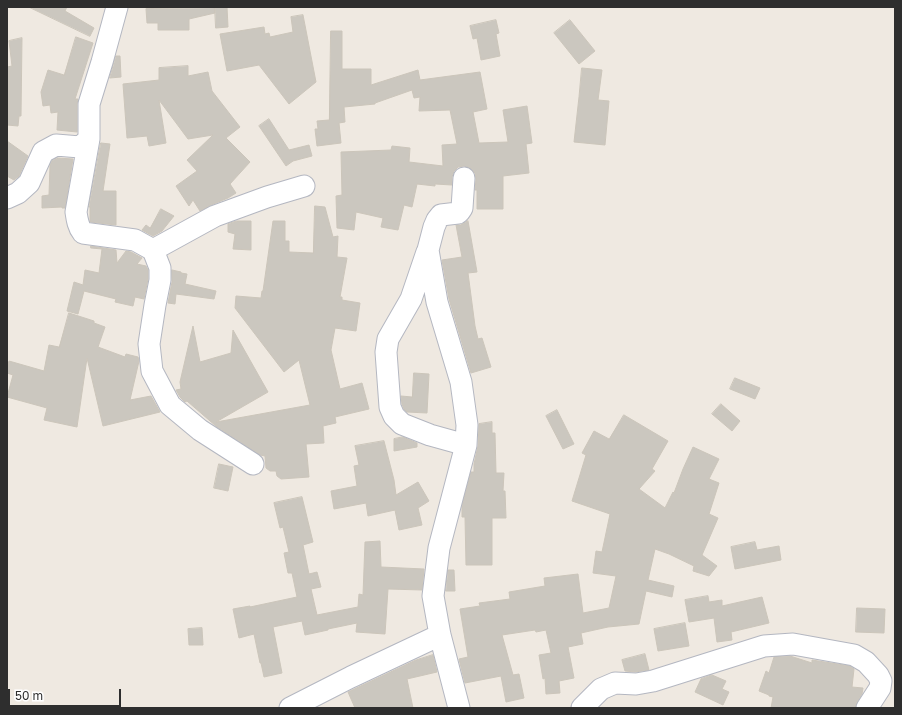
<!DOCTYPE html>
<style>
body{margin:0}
#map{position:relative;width:902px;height:715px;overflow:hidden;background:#efe9e1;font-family:"Golos Text",sans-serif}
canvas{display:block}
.frame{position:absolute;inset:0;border:8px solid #2e2e2e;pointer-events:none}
.scale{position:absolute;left:8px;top:689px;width:113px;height:18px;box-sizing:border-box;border:2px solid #2e2e2e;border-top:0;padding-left:5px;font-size:12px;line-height:14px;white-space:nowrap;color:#2e2e2e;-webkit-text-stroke:3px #fff;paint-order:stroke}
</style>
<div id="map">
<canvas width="902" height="715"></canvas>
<div class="frame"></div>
<div class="scale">50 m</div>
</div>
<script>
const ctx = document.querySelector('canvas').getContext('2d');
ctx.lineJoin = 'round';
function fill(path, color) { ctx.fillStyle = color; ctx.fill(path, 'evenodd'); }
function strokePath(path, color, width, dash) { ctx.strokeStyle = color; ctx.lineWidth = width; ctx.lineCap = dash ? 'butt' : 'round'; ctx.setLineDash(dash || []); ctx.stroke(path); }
const building = new Path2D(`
 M29,7H67L65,11L94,28L90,36Z
 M215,7H227L228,27L216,28Z
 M215,8V13L189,19V30H158V23H147L146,9Z
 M303,15L316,82L289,104L259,65L227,71L220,34L264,27L265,34L269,33L270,37L293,32L291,17Z
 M496,20L499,33L496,34L500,56L481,60L477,38L473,39L470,26Z
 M570,20L595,51L579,64L554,33Z
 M331,31H342V69H371V85L418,70L420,80L480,72L487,109L473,112L479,143L508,142L503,110L527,106L532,143L526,144L529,173L503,176V209H477V190H475L476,179L475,173L470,168L464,166L458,167L454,171L452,177V185L435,184V186L417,184L412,207L404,205L398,230L381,227L383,218L356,212L354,230L337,228L336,196L342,195L341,152L391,150L392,146L410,148L409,162L443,166L442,145L457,144L450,110L419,111L420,97L414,98L412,90L375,103V104L344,107L345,122L339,123L341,143L317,146L315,129H318L317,121L329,120Z
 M76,37L93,43L75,99H78L77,104V132L57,130L58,112L51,113L50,105L43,106L41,92L48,70L64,75Z
 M22,38L21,116H19L18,126L7,125V67L12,66L9,41Z
 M116,56H120L121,77L110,78Z
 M188,66V76L208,72L212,91L240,127L226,138L250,162L230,184L236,193L228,198L211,205L200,211L193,200L189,206L176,186L197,171L187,160L213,135L188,139L159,100L166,143L149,146L147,136L127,138L123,84L159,80V68Z
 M582,68L602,70L598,100L609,101L605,145L574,142L579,97Z
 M269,119L289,150L309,145L312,156L293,161L286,166L259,126Z
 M7,141L28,156L19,176L14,180L7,176Z
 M101,143L110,144L103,191H116V225L90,222V207H89Z
 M57,158L73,159L65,208H62V207L42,208V196L49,195L50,165L52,161Z
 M315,206L325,207L333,237L338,236L337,257L347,258L340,297H342V300L360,303L356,331L335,328L331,350L340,389L362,383L369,409L335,417L336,423L323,426L324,443L306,444L309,477L281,479L277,476L276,471H270L266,468L265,456L260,455L217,427L187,401L185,402L180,397L176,390L181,389L180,382L193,326L200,362L231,353L233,330L268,392L216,422L310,405L299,360L284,372L235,308L236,296L261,298L262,291H263L273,221H285V241H289V252L313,253Z
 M161,209L174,216L162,231L153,236L142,230L146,225L150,228Z
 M237,221H251V250L233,249L235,234L228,232V224Z
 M468,221L477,272L468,273L475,326L478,339L482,338L491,367L471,373L449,299L442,260L462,257L456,225H460Z
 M91,246L116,250L117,263L126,251L131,252L142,258L137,264L146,266L148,270V279L144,299L135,297L133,306L115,302L116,299L84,291L78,314L67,311L74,282L83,285L85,270L99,273L102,249L91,248Z
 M172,270L181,272V273L187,274L185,284L216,291L214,299L176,294L175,304L168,303L172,282Z
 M69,313L94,321V323L105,327L98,347L125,357L126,354L138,357L139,361L130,400L151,396L160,412L103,426L87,358L77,427L44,420L47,408L7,397L13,375L7,373V368L9,361L44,371L49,345L59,347Z
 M414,373L429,374L427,413L407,412L404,409L402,404L401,396L412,397Z
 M735,378L760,388L755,399L730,389Z
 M721,404L740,421L732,431L712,414Z
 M557,410L574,444L563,449L546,416Z
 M624,415L668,441L652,469L655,471L639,489L665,508L673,492L674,493L683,469L693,447L719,459L709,479L719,483L709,514L718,518L702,555L717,566L709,576L693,571L694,566L669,554L655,549L648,580L674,586L672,597L646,591L639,624L608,627L581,633L583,644L568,647L574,678L559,681L560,693L546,694L545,678L543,679L539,655L551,653L546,630L536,632L535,630L502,635L513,675L519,674L524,698L506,702L501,676L465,683L459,659L468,657L460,609L480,606L479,603L510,599L509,592L545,586L544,578L578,574L583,613L609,608L616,576L593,573L596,551L602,552L610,514L572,501L586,455L582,453L594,431L609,439Z
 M492,422V433H495L496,473H504L503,491H505L506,518H492V565H466L465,517H462V506L471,472H474V464L478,446L479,424Z
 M403,437L417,443V447L394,451V439Z
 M384,441L394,480L396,495L418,482L429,501L418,508L422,525L399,530L395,510L368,516L366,503L334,509L331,491L357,486L354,466L359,465L355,446Z
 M219,464L233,467L228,491L214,488Z
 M302,497L313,542L303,545L309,574L317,572L321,587L311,589L317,615L358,607L359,594L363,595L365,542L380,541L381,567L424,569L422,590L388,589L385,634L356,632L357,623L328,629V630L305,635L302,621L273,627L282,673L264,677L261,663H260L254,634L239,638L233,609L250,606V607L297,597L292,573H288L284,553L289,552L283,527L280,528L274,503Z
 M755,542L757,550L779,546L781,560L735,569L731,547Z
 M448,570H454L455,591H446Z
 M708,596L709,602L722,600V606L762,597L769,623L731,632L732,640L717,642L714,618L689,622L685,600Z
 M857,608L885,609L884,633L856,632Z
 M685,623L689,646L658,651L654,629Z
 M202,628L203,645H189L188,629Z
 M645,654L649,670L635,672L625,671L622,660Z
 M433,655L437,672L407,679L413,708H355L348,692L416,660Z
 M790,656L812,663V660L850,666L854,669L852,687L863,688L862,694L857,702L855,708H771L773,697L769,696V695L759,691L766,671L769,673L774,657Z
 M712,675L726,681L722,689L729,692L723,705L695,692L701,679Z`);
fill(building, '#cbc7bf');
strokePath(building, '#cbc5ba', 1);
const minor = new Path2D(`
 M89,139L76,212C77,219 78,227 83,233L135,240L153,250L160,268V280L155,305L149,344L152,371L170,405L200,430L253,464
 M7,198L18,193L29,183L43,152L56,145L80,147L89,139V104L102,62L117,7
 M153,250L215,216L267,197L304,186
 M427,252L411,299L388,339L386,352L390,407L394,416L402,424L430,435L466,445
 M290,708L351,677L440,635
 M459,708L440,635L433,596L439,548L466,445L467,425L461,382L437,302L428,250L434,227L437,220L441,215L458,213L460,211L462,208L464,178
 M582,708L601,689L615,683L636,684L653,681L764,646L793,644L854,655L866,662L878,675L881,681L880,688L867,708`);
strokePath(minor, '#b4b7c1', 23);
strokePath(minor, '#fff', 21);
</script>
